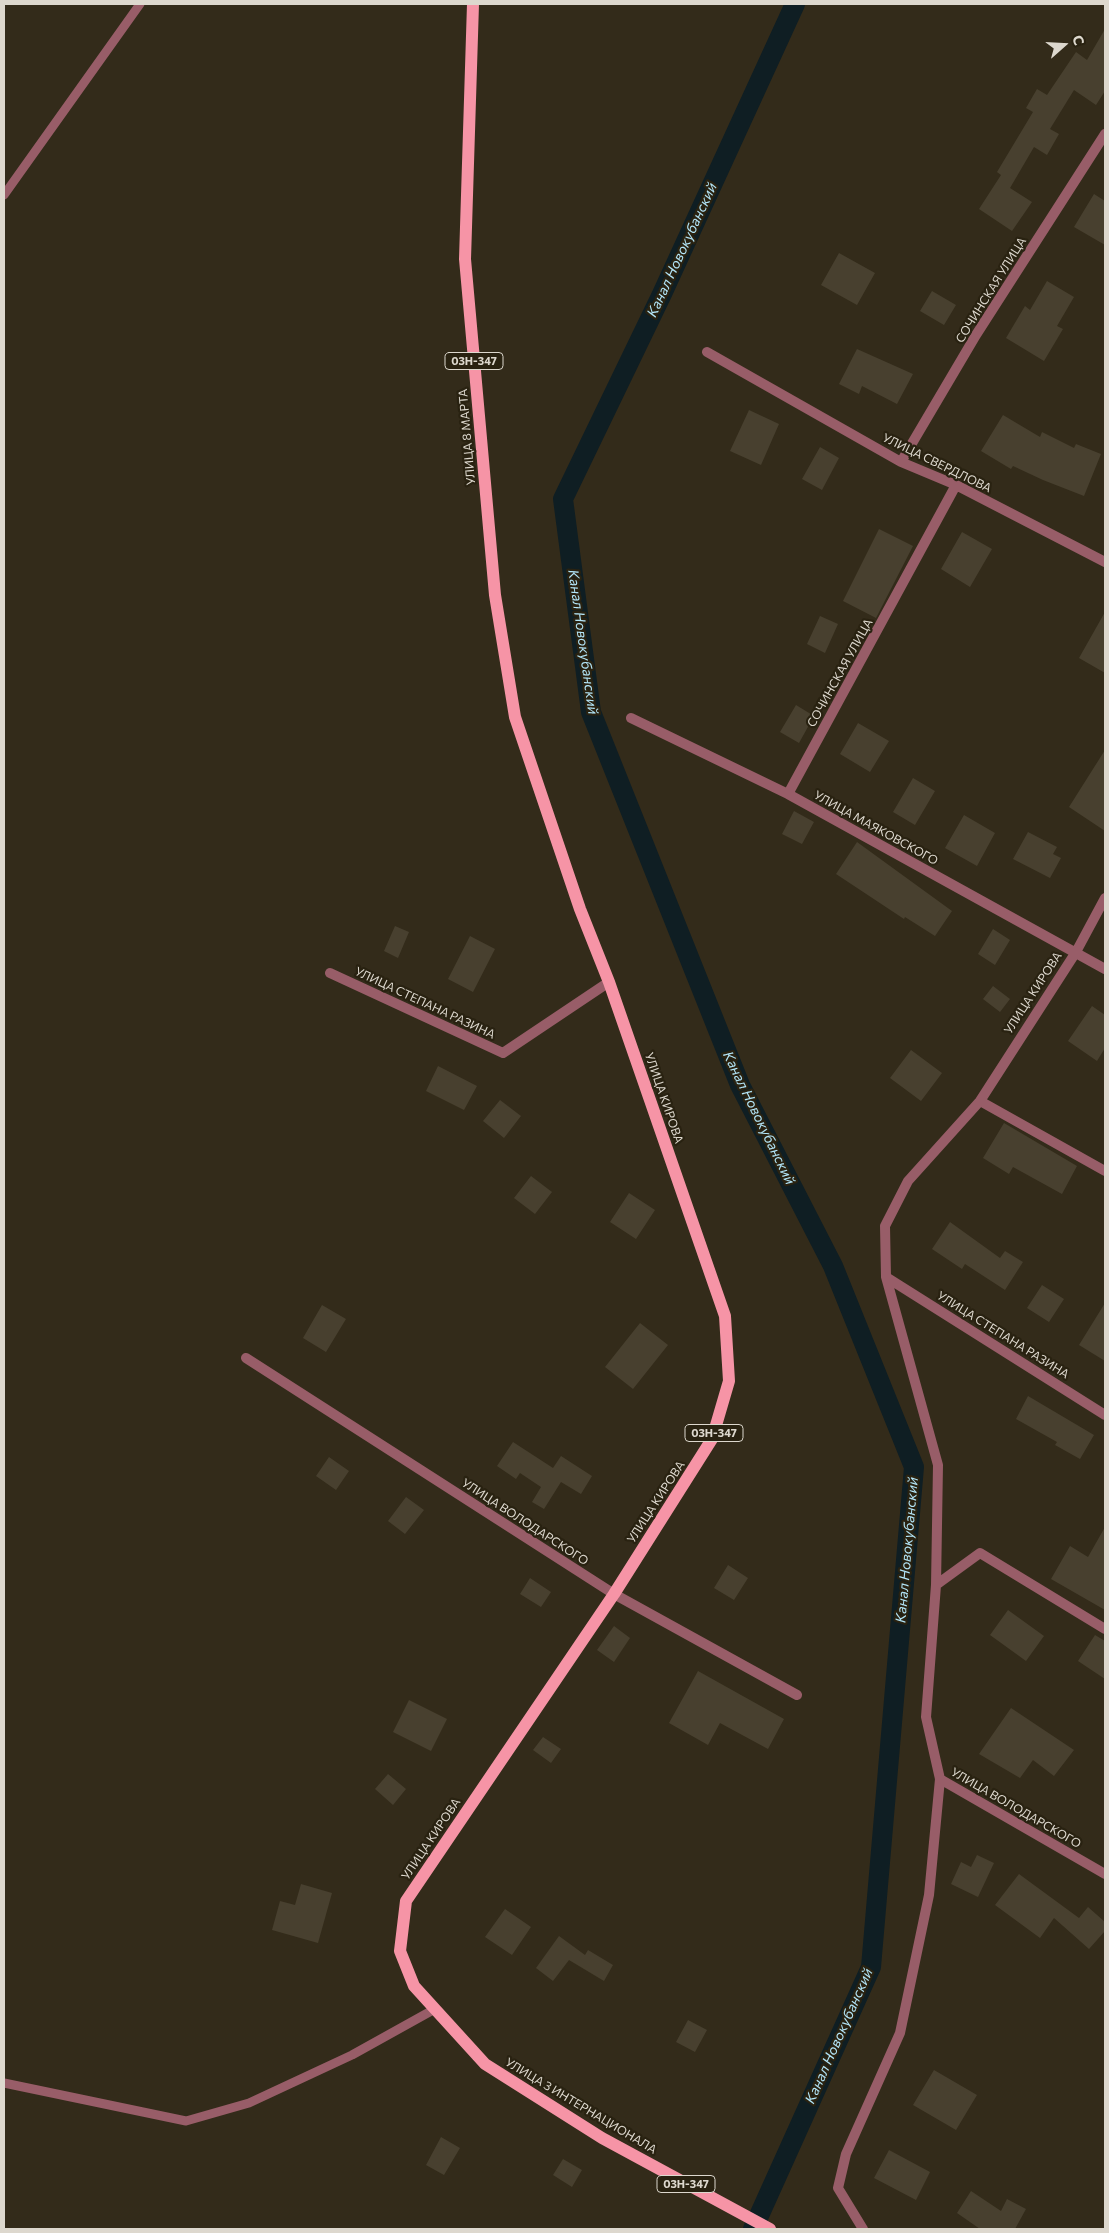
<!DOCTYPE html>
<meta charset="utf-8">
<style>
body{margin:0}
#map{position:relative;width:1109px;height:2233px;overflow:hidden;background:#332b1a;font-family:Commissioner,sans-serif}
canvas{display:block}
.frame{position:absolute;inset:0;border:5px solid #ddd8ce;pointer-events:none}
.north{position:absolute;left:1039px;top:20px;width:50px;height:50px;-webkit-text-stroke:4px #292211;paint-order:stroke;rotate:71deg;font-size:14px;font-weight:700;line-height:20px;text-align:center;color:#ddd8ce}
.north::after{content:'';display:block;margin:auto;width:18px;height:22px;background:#ddd8ce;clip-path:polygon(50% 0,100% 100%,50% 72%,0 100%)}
</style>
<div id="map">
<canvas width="1109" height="2233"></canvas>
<div class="frame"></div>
<div class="north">С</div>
</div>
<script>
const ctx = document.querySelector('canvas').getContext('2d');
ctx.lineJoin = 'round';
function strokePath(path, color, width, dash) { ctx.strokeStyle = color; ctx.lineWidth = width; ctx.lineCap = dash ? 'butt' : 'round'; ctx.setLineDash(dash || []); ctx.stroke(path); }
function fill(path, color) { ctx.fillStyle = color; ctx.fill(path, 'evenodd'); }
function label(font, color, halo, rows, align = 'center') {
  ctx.font = font + ' Commissioner,sans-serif'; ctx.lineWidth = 4.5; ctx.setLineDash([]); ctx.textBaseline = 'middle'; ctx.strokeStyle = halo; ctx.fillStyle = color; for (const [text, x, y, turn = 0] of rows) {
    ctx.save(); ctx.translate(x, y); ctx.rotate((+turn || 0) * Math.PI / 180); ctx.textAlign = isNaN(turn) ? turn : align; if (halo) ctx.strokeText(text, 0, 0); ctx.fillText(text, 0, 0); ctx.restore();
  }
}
strokePath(new Path2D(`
 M753,2229L871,1967L914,1467L833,1266L740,1085L591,712L563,499L662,294L795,4`), '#0f1e23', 20);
fill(new Path2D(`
 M1105,29V91L1096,105L1074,90L1050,129L1059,134L1047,155L1034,147L1010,188L1032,202L1012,231L979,209L1001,175L997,172L1033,112L1026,108L1037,89L1047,95L1076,52L1087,60Z
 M1094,194L1105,201V245L1074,227Z
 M839,253L875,273L857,305L821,285Z
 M1047,281L1074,297L1057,326L1063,329L1044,361L1006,338L1025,306L1030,310Z
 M932,291L956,305L944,325L920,311Z
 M857,349L913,374L897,404L862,386L859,394L839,384Z
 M749,410L779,424L761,465L730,451Z
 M1003,415L1040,437L1042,432L1074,448L1076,444L1101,454L1084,496L1043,480L1013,466L1011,469L981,451Z
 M820,447L839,458L822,490L802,479Z
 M879,529L913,546L876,618L843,601Z
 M962,532L992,549L970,587L941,569Z
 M1105,612V673L1079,658Z
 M820,616L838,624L825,653L807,644Z
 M796,705L814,716L799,743L780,732Z
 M858,723L889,741L870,772L840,754Z
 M1105,750V831L1069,807Z
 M913,778L935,791L915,825L893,812Z
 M794,811L814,822L802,844L782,834Z
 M964,815L995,833L977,866L945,848Z
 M1028,832L1057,847L1053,854L1061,858L1050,878L1013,859Z
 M857,842L952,911L935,936L905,917L904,919L836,874Z
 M395,926L409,932L398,958L384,951Z
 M993,929L1010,940L995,965L978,954Z
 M470,936L495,949L473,992L448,979Z
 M993,986L1010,999L1000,1012L983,999Z
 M1092,1006L1105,1015V1048L1097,1061L1068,1041Z
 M911,1050L942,1073L921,1101L890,1078Z
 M438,1066L477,1086L464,1110L426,1091Z
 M500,1100L521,1116L504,1138L483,1121Z
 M1004,1123L1077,1166L1062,1194L1013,1167L1009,1174L983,1158Z
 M531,1176L552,1192L535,1214L514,1198Z
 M629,1193L655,1210L636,1239L610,1222Z
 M950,1222L1000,1258L1005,1251L1023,1262L1005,1290L965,1264L962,1269L932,1249Z
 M1042,1285L1064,1299L1049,1322L1027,1308Z
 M1105,1303V1361L1079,1345Z
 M322,1305L346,1319L326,1352L303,1338Z
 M640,1323L668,1345L633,1389L605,1367Z
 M1028,1396L1094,1435L1080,1459L1055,1445L1057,1442L1016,1419Z
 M513,1442L553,1468L561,1456L592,1476L581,1494L561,1482L544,1509L532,1502L541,1487L520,1473L516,1479L497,1466Z
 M329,1457L349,1471L336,1490L316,1476Z
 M406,1497L424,1510L405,1534L388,1521Z
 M1105,1527V1610L1051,1579L1070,1546L1088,1557Z
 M728,1565L748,1578L734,1600L714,1588Z
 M530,1578L551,1592L541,1607L520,1594Z
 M1008,1610L1044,1636L1026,1661L990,1635Z
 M614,1626L630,1638L614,1662L597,1650Z
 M1095,1635L1105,1641V1679L1078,1661Z
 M698,1671L784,1719L768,1749L720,1723L708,1745L669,1723Z
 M409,1700L447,1719L431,1751L393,1732Z
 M1011,1708L1074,1750L1054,1776L1033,1760L1020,1778L979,1754Z
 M543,1737L561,1749L551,1763L533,1750Z
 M388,1774L406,1789L393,1805L375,1789Z
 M977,1855L994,1863L978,1897L951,1884L961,1862L971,1867Z
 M1019,1874L1079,1918L1088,1907L1105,1922V1931L1089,1949L1054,1918L1040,1938L995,1905Z
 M301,1884L332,1893L318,1943L272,1930L280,1901L295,1905Z
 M505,1909L531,1927L512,1955L485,1937Z
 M559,1936L585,1955L588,1950L613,1965L604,1981L569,1960L553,1981L536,1968Z
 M688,2020L707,2030L695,2052L676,2042Z
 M934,2070L977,2095L956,2130L913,2105Z
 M441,2137L460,2148L444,2175L426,2165Z
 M889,2150L930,2172L916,2200L874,2178Z
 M563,2159L582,2170L572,2187L553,2175Z
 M971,2191L1001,2211L1007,2199L1026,2209L1015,2229H980L957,2213Z`), '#48402f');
strokePath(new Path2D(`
 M4,195L140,4
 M4,2083L186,2121L249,2103L352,2055L433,2010`), '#985d68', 9);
strokePath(new Path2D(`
 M707,352L901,462L956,485L1105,562
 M901,462L976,335L1105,134
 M631,718L788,794L1105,969
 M788,794L956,485
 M330,973L503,1053L609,982
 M980,1101L1105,1171
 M886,1277L1105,1415
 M246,1358L614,1594L797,1695
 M936,1585L980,1553L1105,1629
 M940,1779L1105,1874
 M863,2229L838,2188L846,2154L900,2033L929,1895L940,1779L926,1717L936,1585L938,1465L886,1277L885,1226L908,1181L980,1101L1076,952L1105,898`), '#985d68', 10);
strokePath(new Path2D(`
 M473,4L465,259L495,595L515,717L580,909L609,982L725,1316L729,1381L712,1439L614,1594L406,1901L400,1951L414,1986L485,2064L602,2138L770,2229`), '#f694a6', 12);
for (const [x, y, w] of [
 [474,361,58],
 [714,1433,58],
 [686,2184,58]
]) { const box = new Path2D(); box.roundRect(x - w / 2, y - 8.5, w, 17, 4); ctx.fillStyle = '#292211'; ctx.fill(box); strokePath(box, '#ddd8ce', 1); }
label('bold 11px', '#ddd8ce', null, [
 ["03Н-347",474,361],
 ["03Н-347",714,1433],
 ["03Н-347",686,2184]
]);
label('12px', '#ddd8ce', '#292211', [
 ["СОЧИНСКАЯ УЛИЦА",991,290,-58],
 ["УЛИЦА 8 МАРТА",467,437,-95],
 ["УЛИЦА СВЕРДЛОВА",937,463,26],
 ["СОЧИНСКАЯ УЛИЦА",840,673,-61],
 ["УЛИЦА МАЯКОВСКОГО",876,828,29],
 ["УЛИЦА КИРОВА",1033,993,-57],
 ["УЛИЦА СТЕПАНА РАЗИНА",425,1003,25],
 ["УЛИЦА КИРОВА",664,1098,71],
 ["УЛИЦА СТЕПАНА РАЗИНА",1003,1335,32],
 ["УЛИЦА КИРОВА",656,1502,-57],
 ["УЛИЦА ВОЛОДАРСКОГО",525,1522,33],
 ["УЛИЦА ВОЛОДАРСКОГО",1016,1808,30],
 ["УЛИЦА КИРОВА",431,1839,-56],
 ["УЛИЦА 3 ИНТЕРНАЦИОНАЛА",581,2106,31]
]);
label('italic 14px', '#b3e6f9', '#292211', [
 ["Канал Новокубанский",682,250,-65],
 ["Канал Новокубанский",583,642,82],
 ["Канал Новокубанский",759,1118,64],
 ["Канал Новокубанский",907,1550,-85],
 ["Канал Новокубанский",839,2036,-66]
]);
</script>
